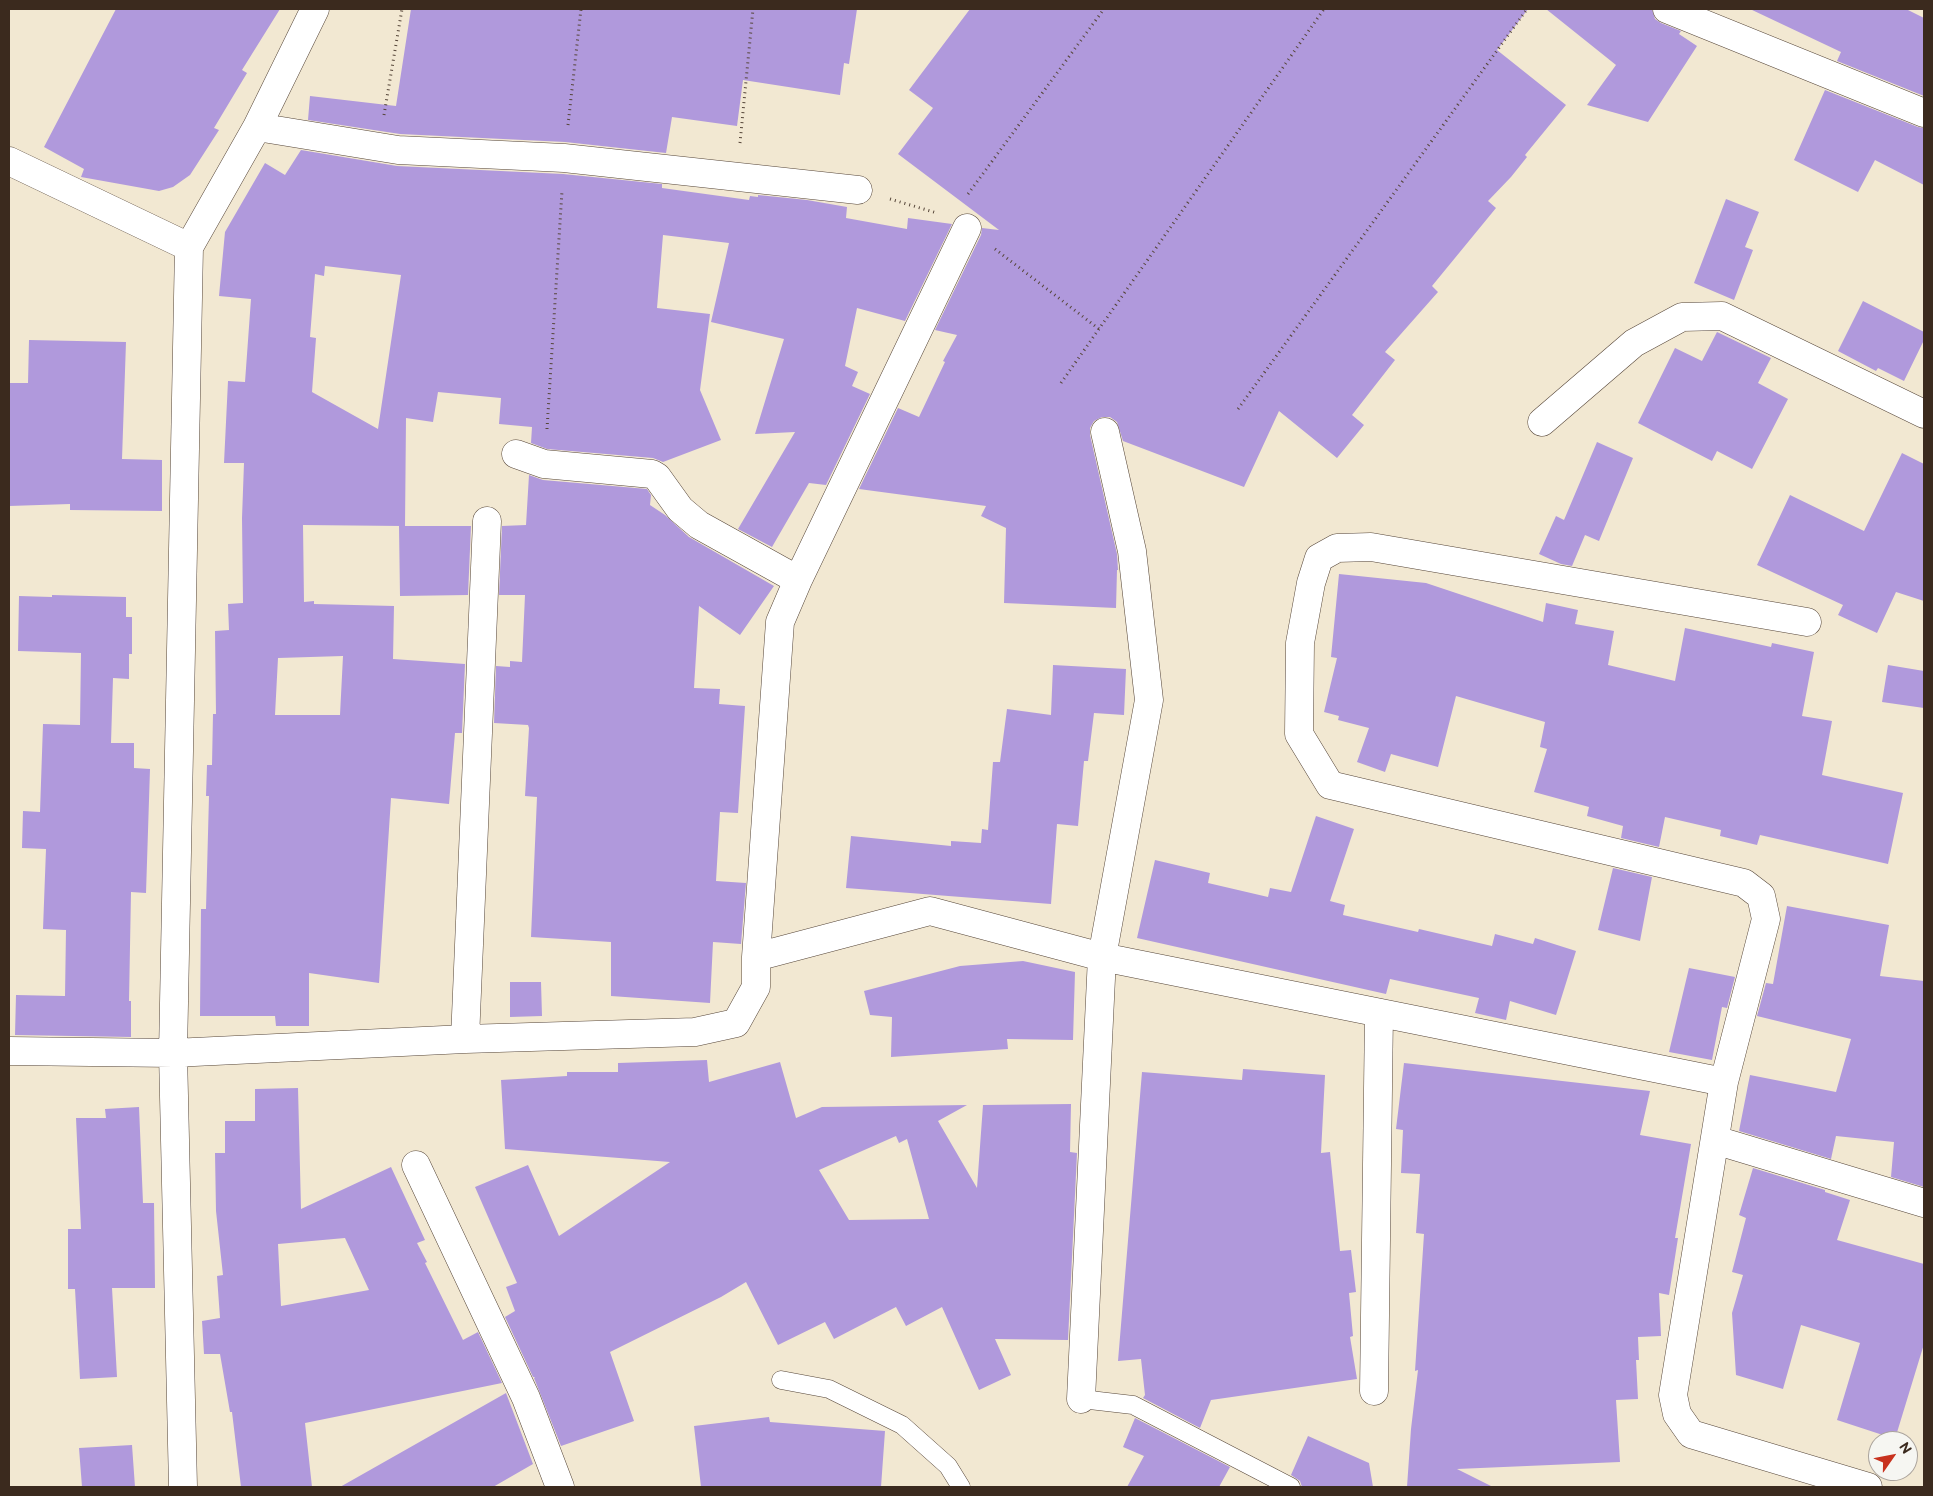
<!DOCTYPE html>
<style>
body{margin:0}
#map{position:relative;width:1933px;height:1496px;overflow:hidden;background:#f2e8d2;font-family:"Balsamiq Sans",sans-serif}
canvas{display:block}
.frame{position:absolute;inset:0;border:10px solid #3b2a1e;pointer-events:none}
.north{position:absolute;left:1868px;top:1431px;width:50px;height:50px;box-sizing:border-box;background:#f6f6f2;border:1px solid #aba49d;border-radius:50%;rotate:57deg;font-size:14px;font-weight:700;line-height:20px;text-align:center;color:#3b2a1e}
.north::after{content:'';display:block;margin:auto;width:18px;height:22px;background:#c8321e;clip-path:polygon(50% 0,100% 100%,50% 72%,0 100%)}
</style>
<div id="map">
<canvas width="1933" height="1496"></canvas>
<div class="frame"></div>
<div class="north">N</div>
</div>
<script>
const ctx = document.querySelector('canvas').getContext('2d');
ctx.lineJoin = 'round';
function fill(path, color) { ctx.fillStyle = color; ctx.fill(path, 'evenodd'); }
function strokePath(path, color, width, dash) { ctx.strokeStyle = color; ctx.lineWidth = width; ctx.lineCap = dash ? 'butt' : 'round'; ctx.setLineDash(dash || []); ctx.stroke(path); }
fill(new Path2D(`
 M116,9H280L242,70L247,73L214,128L219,130L190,175L173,187L159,191L81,177L84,169L44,147Z
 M411,9H857L849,64L844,63L840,95L743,80L737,126L672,117L666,153L565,142L400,134L308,120L310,96L396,106Z
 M970,9H1528L1497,50L1566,105L1525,155L1527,157L1511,177L1488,201L1496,208L1432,286L1438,292L1385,352L1395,360L1352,415L1364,425L1337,458L1279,411L1244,487L1123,441L1117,422L1110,417H1102L1094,421L1090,428V435L1117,554L1118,570H1117L1116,608L1004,603L1006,528L981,516L986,506L859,489L898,408L919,417L945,362L943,361L957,335L935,330L981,235L982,228L999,230L898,154L933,108L909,90Z
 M1546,9H1652L1655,19L1661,23L1681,31L1679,34L1697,46L1648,122L1587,105L1616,65Z
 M1750,9H1906L1924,18V96L1837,61L1841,52Z
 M1825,90L1918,127L1924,128V185L1875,160L1858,192L1794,160Z
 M301,150L397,166L563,174L662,184V188L749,200L750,196L758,197V195L807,200L847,207L846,218L907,229L908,218L952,224L905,321L857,308L845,366L858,372L852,386L870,394L826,485L809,483L772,547L738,529L795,432L755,434L784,339L711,322L729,243L663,235L657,308L710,314L700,390L721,440L663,462L653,458L547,449L531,443L532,427L499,424L501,398L438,392L433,422L406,418L405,526H471L468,595L400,596L399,526H403L303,525L304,602L314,601V604L394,606L393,659L465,664L462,733H455L449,804L391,798L379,983L309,973V1026H276L275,1016H200L201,909H206L209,796H206L207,765H212L213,714H216L215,631L229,630L228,604L243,603L242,518L244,463H224L228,381L245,382L251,299L219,296L225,232L265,163L285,175ZM325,266L401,275L378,429L312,392L316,338L310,337L315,274L324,276ZM343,656L340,715H275L278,658Z
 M1726,199L1759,212L1745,247L1753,250L1734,300L1694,283Z
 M1863,301L1924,332V340L1904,381L1878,368L1876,371L1838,351Z
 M1717,332L1771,358L1758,383L1788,399L1752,469L1717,451L1712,461L1638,423L1675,348L1702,361Z
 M29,340L126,342L122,459L162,460V511L70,510V504L9,506V383H28Z
 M1597,442L1633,458L1599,541L1585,535L1572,566L1561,564L1539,554L1556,516L1564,520Z
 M1902,453L1924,464V601L1896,592L1877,633L1838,615L1843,605L1757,565L1790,495L1864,531Z
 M529,475L543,480L647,489L651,495L650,505L665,515L689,537L774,586L740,635L699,606L694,688L720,689L719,704L745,706L738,813L720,812L716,881L746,883L741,944L713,942L710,1003L611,996V942L531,937L537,797L525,796L529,728L528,725L494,723L496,666L510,667V661L522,662L525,595H499L502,526L526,525Z
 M1339,574L1426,583L1543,622L1546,603L1578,610L1575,624L1614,631L1608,665L1675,681L1685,628L1771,647L1772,643L1814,652L1802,716L1832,721L1822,775L1903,793L1888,864L1760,835L1757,845L1720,836L1721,830L1665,817L1659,847L1621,838L1623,826L1587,816L1589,807L1534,792L1547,749L1540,747L1545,722L1456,696L1438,767L1391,754L1385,772L1357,762L1369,728L1338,720L1339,716L1324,712L1337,658L1331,657Z
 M52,595L126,597V617H132V654H129V679L113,678L111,743H134V768L150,769L146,893L131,892L129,1001H131V1037L15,1035L16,995L65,996L66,930L43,929L46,849L22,848L23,811L40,812L43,724L80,725L81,653L18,651L19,596L52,597Z
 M1053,665L1126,669L1124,715L1094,713L1088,761H1084L1078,826L1057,824L1051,904L846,888L851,836L951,846V841L981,843L982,829L988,830L993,762H1000L1007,709L1051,715Z
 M1888,665L1924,671V708L1882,702Z
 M1316,816L1354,829L1330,901L1345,905L1343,915L1418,932L1419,929L1492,946L1495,934L1533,944L1535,938L1576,951L1556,1015L1510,1001L1506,1020L1475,1013L1479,998L1390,979L1386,994L1137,938L1155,860L1210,873L1208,883L1268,897L1270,888L1291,892Z
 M1613,868L1652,877L1640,941L1598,930Z
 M1787,906L1889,925L1880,976L1924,981V1187L1891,1177L1894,1142L1836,1136L1831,1159L1739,1131L1750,1075L1836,1092L1851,1039L1757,1016L1766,983L1773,984Z
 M1023,961L1075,972L1073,1040L1007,1039L1008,1049L891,1057L892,1017L870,1015L864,991L960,966Z
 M1689,968L1735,977L1727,1008L1722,1007L1712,1060L1669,1052Z
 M510,982H541L542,1016L510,1017Z
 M707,1060L709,1082L780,1062L796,1118L822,1107L967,1105L938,1121L977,1188L983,1105L1071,1104L1070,1152L1077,1153L1068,1340L995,1339L1011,1375L979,1390L942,1307L906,1326L896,1307L834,1339L825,1322L778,1345L746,1282L721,1297L610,1352L634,1421L561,1446L534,1378L535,1377H533L505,1317L515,1311L506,1287L517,1283L475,1187L528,1165L559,1236L670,1162L505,1149L501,1080L567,1076V1072H618V1063ZM896,1136L899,1143L907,1139L929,1219L849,1220L819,1170Z
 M1404,1063L1650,1091L1640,1135L1691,1144L1675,1238H1678L1669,1295L1659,1293L1661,1336L1638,1337L1639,1360H1636L1638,1399L1616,1400L1620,1462L1457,1469L1493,1487H1407L1411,1429L1418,1370L1415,1371L1424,1234L1416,1233L1420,1174L1401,1173L1403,1130L1396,1129Z
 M1243,1069L1325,1075L1321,1153L1330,1152L1340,1251L1351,1250L1356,1292L1349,1293L1353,1336L1350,1337L1357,1379L1211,1400L1200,1428L1143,1398L1145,1395L1141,1359L1118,1361L1142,1072L1242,1080Z
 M298,1088L301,1209L391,1167L425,1240L417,1243L427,1262L425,1263L463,1340L478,1332L502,1383L305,1423L312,1487H241L232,1412H230L220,1354H204L202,1321L220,1318L217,1276L223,1275L216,1211L215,1153H225V1121H255V1089ZM345,1238L369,1290L281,1306L278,1244Z
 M139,1107L143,1203H154L155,1288H112L117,1377L80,1379L75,1289H68V1229H81L76,1118H106L105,1109Z
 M1753,1168L1825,1190V1192L1850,1200L1837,1240L1924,1264V1344L1895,1439L1837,1420L1860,1343L1801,1325L1783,1389L1736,1375L1732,1313L1743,1275L1732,1272L1746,1218L1739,1215Z
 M506,1393L533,1464L493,1487H340Z
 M769,1417L770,1422L885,1431L881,1487H701L694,1426Z
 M1135,1418L1230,1467L1219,1487H1127L1144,1456L1123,1447Z
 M1308,1436L1369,1463L1373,1487H1302L1300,1481L1291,1475Z
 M132,1445L135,1487H82L79,1448Z`), '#b099dc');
const service = new Path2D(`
 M781,1380L829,1389L902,1425L948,1466L961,1487
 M1081,1399L1133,1405L1291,1487`);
const minor = new Path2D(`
 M1667,9L1924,113
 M257,127L398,150L564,158L858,190
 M9,161L189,247
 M1542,422L1634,343L1682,317L1722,316L1924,414
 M516,454L544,464L652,474L657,477L680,509L699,525L798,580
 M1807,622L1371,547L1337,548L1319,558L1311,583L1300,643L1299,734L1330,785L1744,883L1761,896L1766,919L1724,1082L1673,1395L1677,1414L1691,1434L1868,1487
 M756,957L930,911L1102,957L1724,1082
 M465,1039L487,521
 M9,1051L173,1053L465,1039L695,1032L736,1023L756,987V957L780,622L798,580L967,228
 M1715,1140L1924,1203
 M416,1165L526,1398L560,1487
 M1374,1391L1379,1013
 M1081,1399L1102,957L1149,700L1132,551L1105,432
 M183,1487L173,1053L189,247L257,127L315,9`);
strokePath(service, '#564639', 19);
strokePath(minor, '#564639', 29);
strokePath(new Path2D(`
 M384,115L402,9
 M568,125L581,9
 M740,143L753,9
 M968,194L1104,9
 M890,199L937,213
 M995,249L1099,329
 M1061,383L1324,9
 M1238,409L1527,9
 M547,429L562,191`), '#564639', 3, [1, 4]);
strokePath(service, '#fff', 18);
strokePath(minor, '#fff', 28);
</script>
